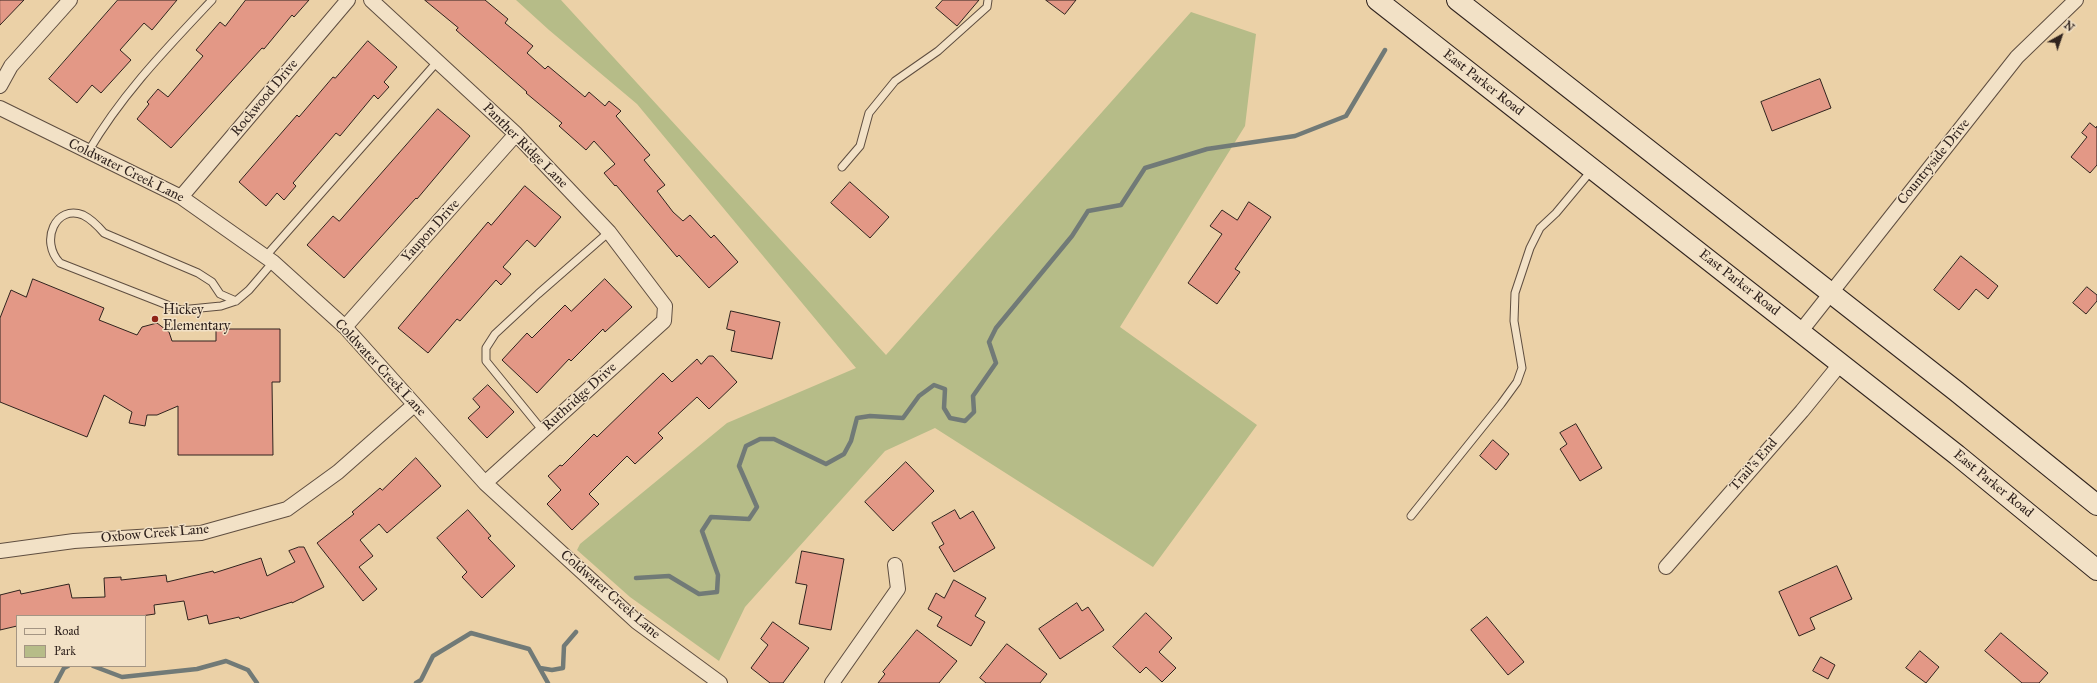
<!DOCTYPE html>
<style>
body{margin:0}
#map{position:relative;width:2097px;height:683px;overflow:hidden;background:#ebd1a7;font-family:"IM FELL Great Primer",serif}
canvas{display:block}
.legend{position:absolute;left:16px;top:615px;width:130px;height:52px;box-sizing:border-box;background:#f2e1c6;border:1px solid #a49583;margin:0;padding:5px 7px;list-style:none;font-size:12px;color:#30231e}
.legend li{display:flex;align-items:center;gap:8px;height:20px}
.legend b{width:20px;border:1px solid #a49583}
.north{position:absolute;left:2041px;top:16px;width:40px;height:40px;-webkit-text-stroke:3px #f2e1c6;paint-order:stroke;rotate:40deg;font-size:11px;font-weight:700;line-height:16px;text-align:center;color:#30231e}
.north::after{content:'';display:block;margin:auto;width:14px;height:18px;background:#30231e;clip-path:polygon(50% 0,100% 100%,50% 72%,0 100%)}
</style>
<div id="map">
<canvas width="2097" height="683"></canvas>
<ul class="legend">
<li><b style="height:5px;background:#f2e1c6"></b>Road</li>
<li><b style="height:11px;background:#b6bc88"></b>Park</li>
</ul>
<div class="north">N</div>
</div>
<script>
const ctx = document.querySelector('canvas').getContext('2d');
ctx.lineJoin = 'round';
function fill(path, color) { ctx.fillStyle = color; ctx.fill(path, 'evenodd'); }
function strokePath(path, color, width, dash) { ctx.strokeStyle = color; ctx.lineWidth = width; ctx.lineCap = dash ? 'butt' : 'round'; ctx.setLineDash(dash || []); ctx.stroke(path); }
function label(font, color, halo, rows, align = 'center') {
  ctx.font = font + ' "IM FELL Great Primer",serif'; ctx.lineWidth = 3; ctx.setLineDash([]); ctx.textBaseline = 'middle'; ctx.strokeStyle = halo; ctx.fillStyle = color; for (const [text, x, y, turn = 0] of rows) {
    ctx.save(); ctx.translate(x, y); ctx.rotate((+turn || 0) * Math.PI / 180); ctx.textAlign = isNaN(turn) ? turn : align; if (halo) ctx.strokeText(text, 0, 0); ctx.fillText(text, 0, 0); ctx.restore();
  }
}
fill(new Path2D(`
 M516,0H561L886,355L1191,12L1256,34L1245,126L1120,327L1257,425L1153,567L935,428L885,451L745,607L719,661L630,597L577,550L580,544L727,423L856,368L637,104L549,30Z`), '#b6bc88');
strokePath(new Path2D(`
 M636,578L669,576L699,594L717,592L718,575L702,531L711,517L749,519L757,507L739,466L746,446L760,439H774L826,464L844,454L851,441L857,418L870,416L903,418L919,396L934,385L945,389L944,408L950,418L965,421L974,412L973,396L996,363L989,342L996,328L1072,236L1088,211L1121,205L1145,168L1207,149L1295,136L1346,116L1385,50
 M93,666L122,677L197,669L226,661L248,670L257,683
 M540,668L552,670L563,668L564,646L576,632
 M56,683L64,668L68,666
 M416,683L421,680L433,656L471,633L529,649L548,683`), '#717a77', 4.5);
const building = new Path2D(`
 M0,0H24L0,25Z
 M118,0H177L152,30L144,23L120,50L131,60L101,93L92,85L77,103L49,79Z
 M246,0H309L294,17L292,15L264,49L262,48L171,148L137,119L149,104L147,102L158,89L168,97L203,56L196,50L220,22L225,26Z
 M425,0H485L508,19L505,23L533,46L527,53L545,69L548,66L585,97L589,92L605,106L609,101L621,111L616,116L650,155L644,160L665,185L657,191L673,212L683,221L690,215L711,238L714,235L738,262L709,288L679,255L677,257L616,185L615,186L604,173L615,164L594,141L586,150L559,126L562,123L526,93L527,92L456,30L458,28Z
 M943,0H979L957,26L936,8Z
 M1046,0H1076L1065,14Z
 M368,41L397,67L384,82L389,87L378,99L374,95L340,136L336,133L293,183L296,186L284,200L277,193L266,206L239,182L297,115L299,117L333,77L335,78Z
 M1820,79L1831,108L1772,131L1761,102Z
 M438,109L470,136L417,199L416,198L344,278L307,245L333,216L339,221Z
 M2090,123L2096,128L2097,126V165L2090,173L2071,157L2087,137L2082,133Z
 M850,182L889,217L870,238L831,203Z
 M525,186L561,217L535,247L527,240L503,267L511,274L501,285L496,280L460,321L457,319L428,353L398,328L488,222L491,225Z
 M1249,202L1271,217L1235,269L1240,272L1217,304L1188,283L1222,234L1210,226L1222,210L1237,220Z
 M1961,256L1998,286L1988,299L1976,289L1959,310L1934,290Z
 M33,279L104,308L99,320L137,335L142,327L157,323L169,332L172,341H216V329H280V382H272L273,455H178V406L157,415H147L145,426L129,423L132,412L104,395L87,437L0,402V318L11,290L26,297Z
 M605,279L632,307L605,332L603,329L571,361L569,359L537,393L502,360L527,333L532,338L565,305L571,311Z
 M2087,287L2097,295V301L2086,314L2073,303Z
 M731,311L780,322L772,359L731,351L735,331L727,329Z
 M709,356H713L737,382L709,409L697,397L658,433L663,438L635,464L627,456L589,494L599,504L572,530L547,504L561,490L548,476L560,465L562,466L594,434L597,437L663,373L672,382L697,359L701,364Z
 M488,385L514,412L487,438L468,418L480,407L473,399Z
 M1576,424L1602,468L1580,481L1560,449L1567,444L1560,433Z
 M1493,440L1509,454L1496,470L1480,456Z
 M416,458L441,486L387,533L379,524L360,540L373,556L359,567L377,589L363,601L317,543L354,514L352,512L380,488L382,490Z
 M906,462L934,491L893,531L865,502Z
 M468,510L491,536L488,538L515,566L482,598L462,577L467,572L437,538Z
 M955,510L960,519L973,511L995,548L954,572L939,547L944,544L932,523Z
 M299,547H304L324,587L292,603V602L240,619L239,617L209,624L207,615L188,620L184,601L154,605L155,614L141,616H17V626L0,630V595L20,590L21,594L69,584L72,598L105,597L104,578L121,577V580L166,575L167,582L213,571L214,573L261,558L267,576L295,562L289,551Z
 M802,551L844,559L831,630L799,624L807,585L796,583Z
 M1837,566L1852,599L1810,618L1815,629L1799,636L1779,592Z
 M954,580L986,598L975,616L985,622L971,646L937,626L942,617L928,609L936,593L944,598Z
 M1077,603L1082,611L1088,607L1104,630L1060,659L1039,629Z
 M1146,613L1172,638L1159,652L1176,668L1162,682L1146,667L1140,673L1113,647Z
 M1487,617L1524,662L1508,675L1471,630Z
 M773,622L809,648L783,683H770L751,668L768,645L761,639Z
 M917,630L957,661L939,683H878L885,674L883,672Z
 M2001,633L2048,673L2039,683H2022L1985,651Z
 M1007,644L1047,674L1040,683H986L980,678Z
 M1920,651L1939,667L1926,683L1906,668Z
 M1821,657L1835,665L1828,679L1813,671Z`);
fill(building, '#e39886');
strokePath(building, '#30231e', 1);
const lane = new Path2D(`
 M88,152C122,94 166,49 212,0
 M842,167L860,146L869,113L895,81L938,51L987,7L988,0
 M265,257L437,62
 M236,301L220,294L212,282L198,273L104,233C98,226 91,219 83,215C56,204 39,241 60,263L180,310L221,306L236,301L249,290L273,262
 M543,431L486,361V348L495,334L538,294L609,232
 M1411,516L1501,404L1517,382L1522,368L1514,321L1515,293L1530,248L1540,228L1556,213L1591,171`);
const street = new Path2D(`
 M371,0L516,134L609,232L665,306L664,321L485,483
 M0,86L11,66L70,0
 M0,108L181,197L273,262L345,327L485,483L637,622L720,683
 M181,197L348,0
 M345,327L516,134
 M1801,331L2017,57L2076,0
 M0,551L74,541L201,533L287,509L338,472L414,405
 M1666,567L1802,411L1841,363
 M832,683L898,589L895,565`);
const secondary = new Path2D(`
 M1377,0L1957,455L2097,570
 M1457,0L1956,391L2097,505`);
strokePath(lane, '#5f4e40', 9);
strokePath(street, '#5f4e40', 16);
strokePath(secondary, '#30231e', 22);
strokePath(lane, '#f2e1c6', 7);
strokePath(street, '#f2e1c6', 14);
strokePath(secondary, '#f2e1c6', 20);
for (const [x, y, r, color] of [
 [155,319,4,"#8f2418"]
]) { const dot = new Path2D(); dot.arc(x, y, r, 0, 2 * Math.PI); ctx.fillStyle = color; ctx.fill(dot); strokePath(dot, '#f2e1c6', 1.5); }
label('14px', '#30231e', '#f2e1c6', [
 ["East Parker Road",1483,83,38],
 ["Rockwood Drive",265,98,-50],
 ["Panther Ridge Lane",525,146,45],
 ["Countryside Drive",1934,162,-51],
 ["Coldwater Creek Lane",126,171,26],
 ["Yaupon Drive",431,231,-48],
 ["East Parker Road",1739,283,38],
 ["Coldwater Creek Lane",380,368,47],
 ["Ruthridge Drive",580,397,-42],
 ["Trail's End",1754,465,-49],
 ["East Parker Road",1993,484,39],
 ["Oxbow Creek Lane",155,534,-5],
 ["Coldwater Creek Lane",610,595,41]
]);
label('14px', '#30231e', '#f2e1c6', [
 ["Hickey",163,311],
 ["Elementary",163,327]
], 'left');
</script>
